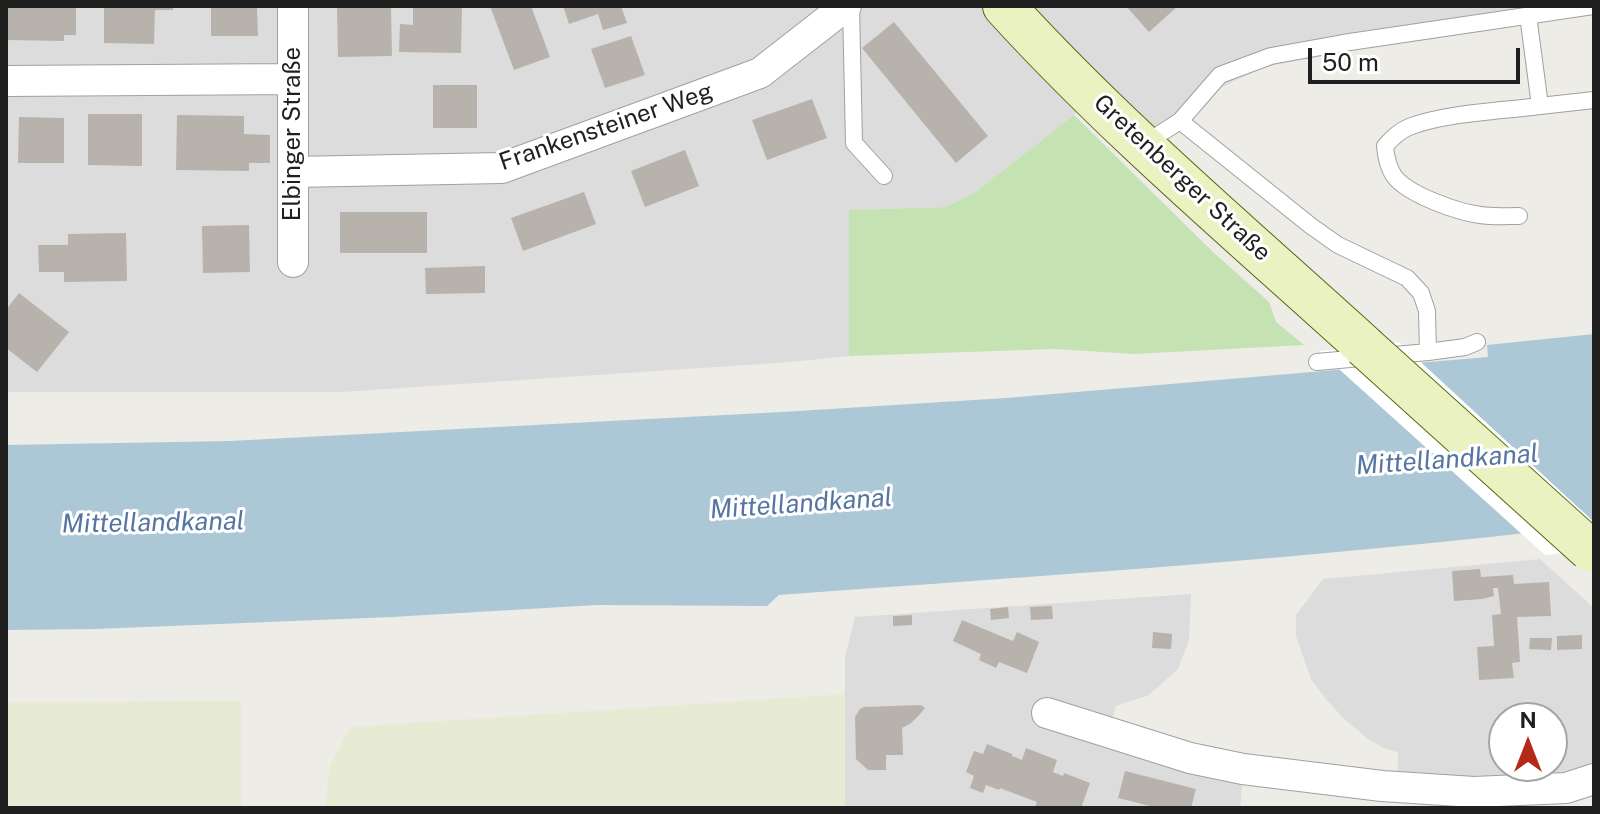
<!DOCTYPE html>
<meta charset="utf-8">
<style>
body{margin:0}
#map{position:relative;width:1600px;height:814px;overflow:hidden;background:#eeece6;font-family:"Public Sans",sans-serif}
canvas{display:block}
.frame{position:absolute;inset:0;border:8px solid #1f1f1f;pointer-events:none}
.north{position:absolute;left:1488px;top:702px;width:80px;height:80px;box-sizing:border-box;background:#fff;border:2px solid #a5a5a5;border-radius:50%;rotate:0deg;font-size:22px;font-weight:700;line-height:32px;text-align:center;color:#1f1f1f}
.north::after{content:'';display:block;margin:auto;width:28px;height:36px;background:#b42a19;clip-path:polygon(50% 0,100% 100%,50% 72%,0 100%)}
.scale{position:absolute;left:1308px;top:48px;width:212px;height:36px;box-sizing:border-box;border:4px solid #1f1f1f;border-top:0;padding-left:10px;font-size:24px;line-height:28px;white-space:nowrap;color:#1f1f1f;-webkit-text-stroke:6px #fff;paint-order:stroke}
</style>
<div id="map">
<canvas width="1600" height="814"></canvas>
<div class="frame"></div>
<div class="north">N</div>
<div class="scale">50 m</div>
</div>
<script>
const ctx = document.querySelector('canvas').getContext('2d');
ctx.lineJoin = 'round';
function fill(path, color) { ctx.fillStyle = color; ctx.fill(path, 'evenodd'); }
function strokePath(path, color, width, dash) { ctx.strokeStyle = color; ctx.lineWidth = width; ctx.lineCap = dash ? 'butt' : 'round'; ctx.setLineDash(dash || []); ctx.stroke(path); }
function label(font, color, halo, rows, align = 'center') {
  ctx.font = font + ' "Public Sans",sans-serif'; ctx.lineWidth = 6; ctx.setLineDash([]); ctx.textBaseline = 'middle'; ctx.strokeStyle = halo; ctx.fillStyle = color; for (const [text, x, y, turn = 0] of rows) {
    ctx.save(); ctx.translate(x, y); ctx.rotate((+turn || 0) * Math.PI / 180); ctx.textAlign = isNaN(turn) ? turn : align; if (halo) ctx.strokeText(text, 0, 0); ctx.fillText(text, 0, 0); ctx.restore();
  }
}
fill(new Path2D(`
 M6,6H1594L1263,67L1210,93L1143,145L1093,98L1074,115L974,193L946,207L849,210V356L791,362L341,392H6Z
 M1540,559L1594,608V779L1397,787L1398,752L1384,748L1369,740L1343,718L1325,698L1311,679L1296,636V615L1323,579ZM1504,718H1552V766H1504Z
 M1191,594L1189,640L1178,669L1149,695L1116,706L1108,732L1244,769L1240,808H845V657L855,617Z`), '#dddcdc');
fill(new Path2D(`
 M845,694V808H325L330,766L350,727Z
 M241,701V808H6V702Z`), '#e7ebd4');
fill(new Path2D(`
 M1074,115L1213,252L1269,302L1276,322L1304,345L1134,354L1055,349L849,356V210L946,207L974,193Z`), '#c5e2b3');
fill(new Path2D(`
 M1594,334V525C1323,558 1051,575 779,595L767,606L597,605L392,617L96,629L6,630V445L230,441L782,412L1006,398L1488,357L1487,345Z`), '#acc8d6');
fill(new Path2D(`
 M1399,342L1594,522V550L1545,555L1319,351Z`), '#fff');
fill(new Path2D(`
 M6,6H76V35H64V41L6,40Z
 M104,6H173V10H155L154,44L104,43Z
 M211,6H257L258,36H211Z
 M337,6H391L392,56L338,57Z
 M413,6H462L461,53L399,52L400,24L413,25Z
 M490,6H531L550,57L514,70Z
 M563,6H621L627,23L603,30L598,14L569,24Z
 M1126,6H1178L1149,32Z
 M894,22L988,136L956,163L862,48Z
 M631,36L645,75L605,88L591,49Z
 M433,85H477V128H433Z
 M812,99L827,138L767,160L752,120Z
 M88,114H142V166L88,165Z
 M177,115L244,116V134L270,135V163H249V171L176,170Z
 M19,117L64,118V163H18Z
 M685,150L699,186L645,207L631,171Z
 M584,192L596,224L523,251L511,218Z
 M340,212H427V253H340Z
 M249,225L250,272L203,273L202,226Z
 M126,233L127,281L64,282V272H39L38,245H68V234Z
 M485,266V293L426,294L425,268Z
 M19,293L69,332L37,372L6,348V310Z
 M1480,569L1481,577L1513,575L1514,584L1549,582L1551,616L1517,617L1520,662L1512,663L1514,678L1479,680L1477,647L1494,646L1492,615L1501,614L1498,588H1493L1494,596L1482,599L1454,601L1452,571Z
 M1052,606L1053,619L1031,620L1030,607Z
 M1008,607L1009,618L991,620L990,609Z
 M912,615V625L893,626V616Z
 M962,620L1013,641L1017,632L1039,642L1027,673L999,662L996,668L979,660L981,654L953,641Z
 M1153,632L1172,634L1171,649L1152,648Z
 M1582,635V649L1557,650V636Z
 M1530,638H1552L1551,650L1529,649Z
 M921,705L925,708L920,714L911,723L902,728L903,755H886V770H868L856,759L855,717L860,709L864,707Z
 M987,744L1012,754V756L1022,760L1026,748L1057,760L1053,772L1063,776L1064,773L1090,783L1081,808H1035L1037,802L1000,788L999,790L986,785L983,793L970,788L974,776L966,772L974,751L983,754Z
 M1125,771L1196,789L1191,808H1158L1118,798Z`), '#b7b2ac');
const lane = new Path2D(`
 M851,6L854,143L884,176
 M1528,15L1540,106L1594,100
 M1180,121L1311,226L1338,245L1407,278L1421,293L1427,311L1428,352L1317,362
 M1144,144L1180,121L1220,75L1271,56L1343,43L1593,6
 M1519,216C1506,216 1493,217 1480,215C1458,212 1408,195 1394,176C1388,167 1386,158 1385,146C1392,138 1399,131 1409,127C1444,113 1502,111 1540,106
 M1428,352L1465,347L1477,342`);
const street = new Path2D(`
 M6,81L293,79
 M293,172L502,168L760,73L846,6
 M293,262V6
 M1047,713L1190,758L1243,769L1382,786L1474,792L1566,788L1594,779`);
const secondary = new Path2D(`
 M1004,6C1115,128 1242,235 1364,346`);
strokePath(lane, '#a0a0a0', 18);
strokePath(street, '#a0a0a0', 32);
strokePath(secondary, '#566913', 44);
strokePath(lane, '#fff', 16);
strokePath(street, '#fff', 30);
strokePath(secondary, '#eaf2c1', 42);
const secondaryBridge = new Path2D(`
 M1364,346L1590,550`);
strokePath(secondaryBridge, '#566913', 44, []);
strokePath(secondaryBridge, '#eaf2c1', 42);
label('24px', '#1f1f1f', '#fff', [
 ["Frankensteiner Weg",606,127,-19],
 ["Elbinger Straße",293,134,-90],
 ["Gretenberger Straße",1182,178,43]
]);
label('italic 26px', '#5775a3', '#fff', [
 ["Mittellandkanal",1447,460,-4],
 ["Mittellandkanal",801,504,-4],
 ["Mittellandkanal",153,523,-1]
]);
</script>
